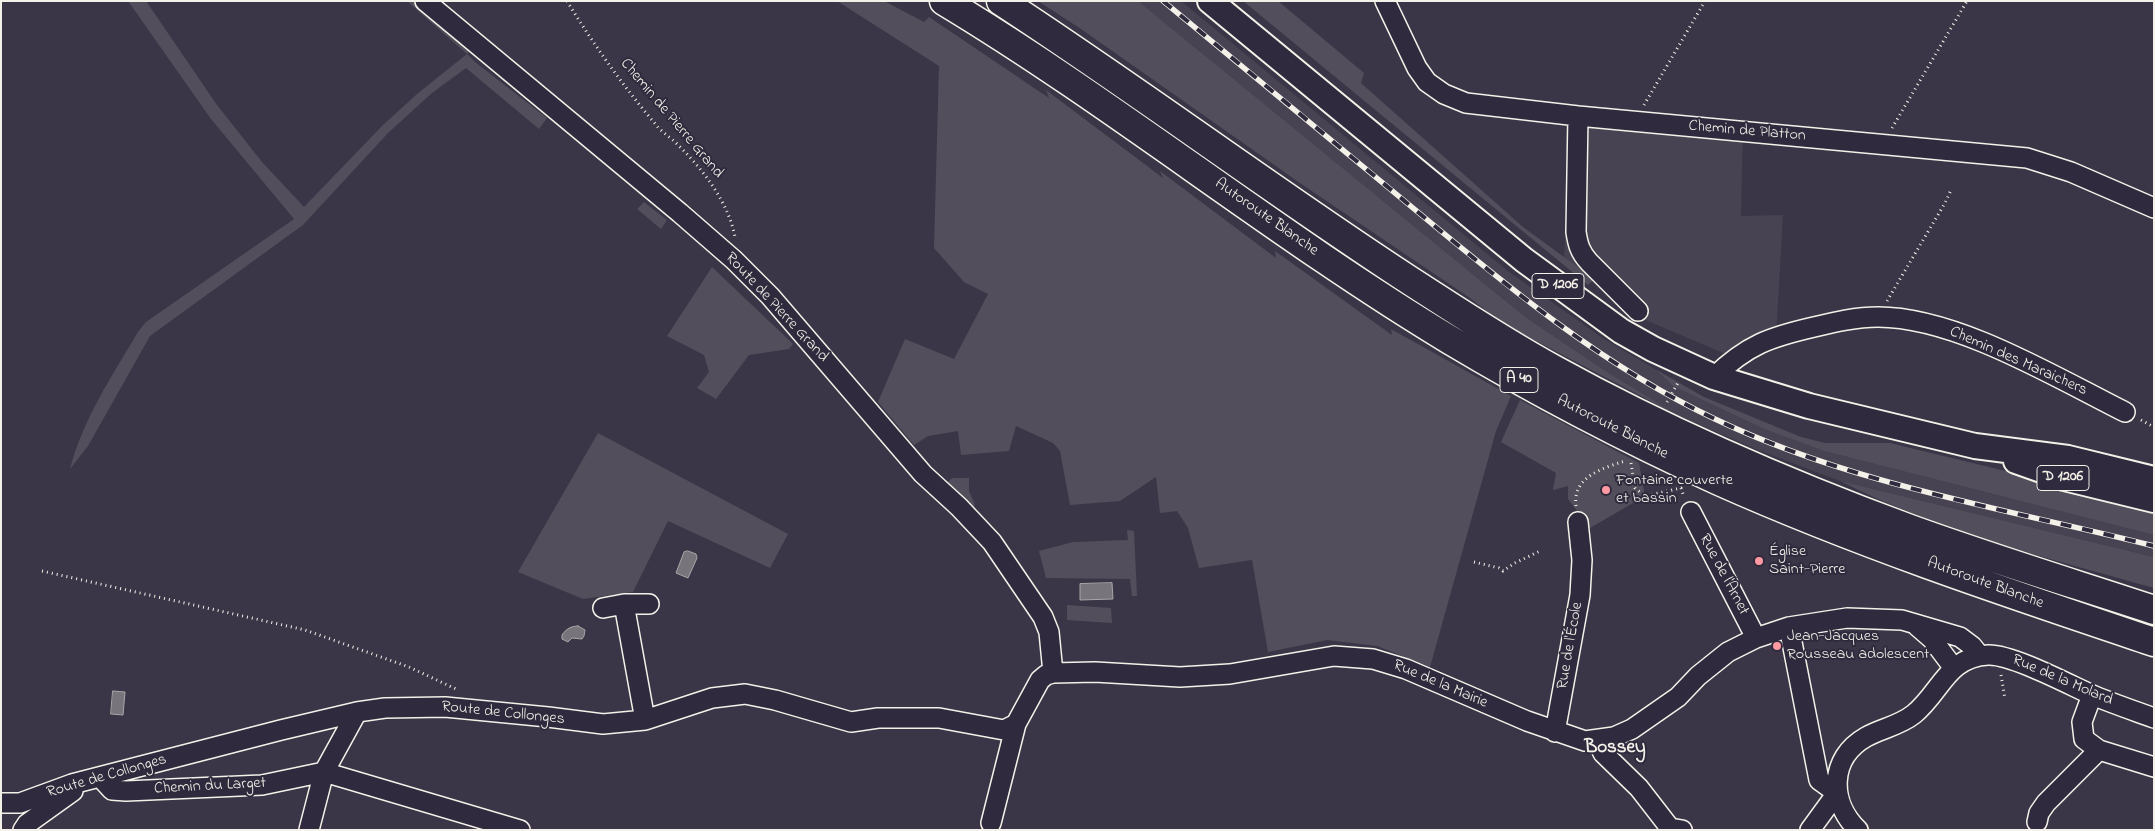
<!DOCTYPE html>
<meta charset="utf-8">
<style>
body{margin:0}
#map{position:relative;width:2155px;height:831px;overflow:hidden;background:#3b3647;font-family:"Indie Flower",sans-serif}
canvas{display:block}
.frame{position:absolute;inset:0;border:2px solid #f4f1e8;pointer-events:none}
</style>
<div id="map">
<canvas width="2155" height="831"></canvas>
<div class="frame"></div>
</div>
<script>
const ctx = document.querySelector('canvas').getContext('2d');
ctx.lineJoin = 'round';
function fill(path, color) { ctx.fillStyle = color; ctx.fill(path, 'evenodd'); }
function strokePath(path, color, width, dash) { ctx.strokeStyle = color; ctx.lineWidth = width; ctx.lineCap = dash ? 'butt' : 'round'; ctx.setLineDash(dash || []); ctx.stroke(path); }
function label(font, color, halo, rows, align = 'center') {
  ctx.font = font + ' "Indie Flower",sans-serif'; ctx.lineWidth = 4; ctx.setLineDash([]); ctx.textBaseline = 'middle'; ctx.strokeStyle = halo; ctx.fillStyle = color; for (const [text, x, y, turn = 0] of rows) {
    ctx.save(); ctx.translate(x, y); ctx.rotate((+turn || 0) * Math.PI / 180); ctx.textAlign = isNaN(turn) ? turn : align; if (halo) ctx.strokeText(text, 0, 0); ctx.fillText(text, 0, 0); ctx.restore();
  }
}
fill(new Path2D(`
 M1138,1H1181L1509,272L1604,339L1655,369L1673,386L1764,429L1824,451L2154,535V557L1840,481L1758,450L1679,416L1604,370L1524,316Z
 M1573,104L1743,123L1741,216L1783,215L1776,336L1735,358L1629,313L1594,279L1564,258Z`), '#484352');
fill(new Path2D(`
 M128,1H146L217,105L262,162L304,207L383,125L417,94L467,54L407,1H413L470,51L467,54L475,62L547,118L539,129L466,68L432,93L388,133L303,225L150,336L88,446L70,469C83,419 112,376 138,332L146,322L294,219L211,119Z
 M837,1H884L924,22L929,17L1049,98L1046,90L1163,178L1160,171L1276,258L1275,251L1392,335L1391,329L1511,396L1496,431L1430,667L1377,646L1327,640L1268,652L1252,560L1199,568L1188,528L1177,511L1160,513L1156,477L1120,501L1070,505L1060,451L1053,443L1016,426L1009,451L961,455L958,431L928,436L914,445L878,402L905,339L954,359L988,294L964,282L934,248L939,66Z
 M1038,1H1138L1524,316L1604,370L1679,416L1502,323L1470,298L1300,183L1081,29Z
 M1243,1H1278L1364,73L1361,83L1523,227L1594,279L1588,285Z
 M644,202L667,220L661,229L637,209Z
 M712,267L793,344L789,349L749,355L716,399L697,388L709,372L704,355L667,336Z
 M1655,369L1704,397L1801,437L1825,443H1890L2154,507V535L1824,451L1764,429L1673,386Z
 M1520,400L1639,463L1645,496L1590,528L1568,499V486L1553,490L1556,473L1501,442Z
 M598,433L788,534L770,568L668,521L633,592L583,599L518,572Z
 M952,478H969V491L975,505L973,508L946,484Z
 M1840,481L2154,557V588C2048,558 1938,531 1840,481Z
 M1127,530L1134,531L1137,596H1132L1130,579L1046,578L1039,551L1073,542L1128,540Z
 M1067,605L1111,608L1112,623L1067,620Z`), '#534e5c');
const water = new Path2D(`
 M688,551L696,554L697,558L688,578L676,573L684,552Z
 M1112,583L1113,599L1080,600V584Z
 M578,626L585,630L584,636L582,639L572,638L568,642L562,639V635C566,629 571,626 578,626Z
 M113,691L125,692L123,715L111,714Z`);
fill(water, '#78747b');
strokePath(water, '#aaa6a7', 1);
const minor = new Path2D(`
 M425,1L680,213L734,260L770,296L923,474L959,507L992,542L1043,617L1049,632L1053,673
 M1385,1L1417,68L1427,82L1444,94L1466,103L1578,116L2027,158L2071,172L2154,208
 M1578,116L1576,232C1578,245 1580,252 1589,262L1638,311
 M1714,377C1747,345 1770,337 1814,327C1835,322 1856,317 1878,317C1956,317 2055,377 2125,412
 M1691,512L1756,638
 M624,604L645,720
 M603,608L624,604H649
 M1917,626L1932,639L1953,667
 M1789,627L1819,780L1837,793
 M2092,695L2082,722L2084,739L2099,750L2154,767
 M1555,732L1580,595L1582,560L1578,522
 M1597,740L1603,753L1639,788L1670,828L1682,830
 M101,778L112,790L126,791L262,785L324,772L520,830
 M1,803H20L72,784L281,730L357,712L385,708L445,707L548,717L603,724L645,720L712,698L745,694L775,700L851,722L878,718H939L1004,730L1016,724L1040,680L1046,675L1053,673L1095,672L1180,677L1230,674L1334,656L1373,659L1406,669L1527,721L1585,741L1614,737L1632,729L1678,697L1698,676L1728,652L1756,638L1789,627L1847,618L1902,620L1960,637L1972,646L1980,656
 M2037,822L2039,813L2046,803L2099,750
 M991,823L1016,724
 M23,830L27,824L73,791
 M309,830L324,772L357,712
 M1810,830L1837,793
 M1858,830C1829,802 1829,758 1866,737C1882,728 1899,726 1914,714C1941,692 1947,657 1988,655C2011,654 2066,683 2090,694C2111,703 2132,710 2154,718`);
const major = new Path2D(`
 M1210,1L1524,260L1621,331L1653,349L1714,377L1809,406L1975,446L2068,458L2154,479
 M2016,461L2064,478L2154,500`);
const highway = new Path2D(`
 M944,1C1118,106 1276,235 1450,340C1537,392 1627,439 1719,481C1860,544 2008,593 2154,642
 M1001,1C1139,91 1271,190 1409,280C1457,311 1505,343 1555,370C1669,433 1788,484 1910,529C1990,558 2072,583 2154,610`);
strokePath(minor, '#f4f1e8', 22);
strokePath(major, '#f4f1e8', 28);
strokePath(highway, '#f4f1e8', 31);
strokePath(new Path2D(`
 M567,1C594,45 623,86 657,126C661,131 668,136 674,141C700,166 728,200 735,237
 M1644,105L1705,1
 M1892,128L1967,1
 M1887,301L1945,203L1951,190
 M1667,402L1679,381
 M2141,420L2154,427
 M1631,463L1635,488L1645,496L1681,488L1684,497
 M1576,506C1572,477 1603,468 1625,461
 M1474,562L1499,568L1503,571L1515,563L1540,551
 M42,571L305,630L409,667L456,689
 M2001,675L2005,699`), '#f4f1e8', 3, [1, 4]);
strokePath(minor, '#2f2a3d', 19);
strokePath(major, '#2f2a3d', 24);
strokePath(highway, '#2f2a3d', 28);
const rail = new Path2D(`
 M1163,1C1247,70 1330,139 1413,208C1508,287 1603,366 1715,419C1853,485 2007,509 2154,546`);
strokePath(rail, '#f4f1e8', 5.5);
strokePath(rail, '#2f2a3d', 4, [11]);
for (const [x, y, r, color] of [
 [1606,490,5,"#ff9aa2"],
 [1759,561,5,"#ff9aa2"],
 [1777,646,5,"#ff9aa2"]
]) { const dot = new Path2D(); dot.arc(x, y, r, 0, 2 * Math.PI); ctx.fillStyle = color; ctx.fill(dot); strokePath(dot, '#2f2a3d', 2); }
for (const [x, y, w] of [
 [1558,286,52],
 [1519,380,38],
 [2063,478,52]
]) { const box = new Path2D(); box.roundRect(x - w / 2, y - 12.5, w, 25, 4); ctx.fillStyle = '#2f2a3d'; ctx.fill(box); strokePath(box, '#f4f1e8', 1); }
label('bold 15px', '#f4f1e8', null, [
 ["D 1206",1558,286],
 ["A 40",1519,380],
 ["D 1206",2063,478]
]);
label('16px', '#f4f1e8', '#2f2a3d', [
 ["Chemin de Pierre Grand",671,119,50],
 ["Chemin de Platton",1747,132,5],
 ["Autoroute Blanche",1266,218,35],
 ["Route de Pierre Grand",776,308,47],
 ["Chemin des Maraichers",2018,362,24],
 ["Autoroute Blanche",1612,428,27],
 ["Rue de l'Arnet",1723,575,62],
 ["Autoroute Blanche",1985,584,20],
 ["Rue de l'École",1571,646,-80],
 ["Rue de la Molard",2062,681,23],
 ["Rue de la Mairie",1440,685,23],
 ["Route de Collonges",503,714,6],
 ["Route de Collonges",107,777,-16],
 ["Chemin du Larget",210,787,-3]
]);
label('16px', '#f4f1e8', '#2f2a3d', [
 ["Fontaine couverte",1616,481],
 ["et bassin",1616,499],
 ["Église",1769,552],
 ["Saint-Pierre",1769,570],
 ["Jean-Jacques",1787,637],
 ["Rousseau adolescent",1787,655]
], 'left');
label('bold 19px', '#f4f1e8', '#2f2a3d', [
 ["Bossey",1615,749]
]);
</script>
